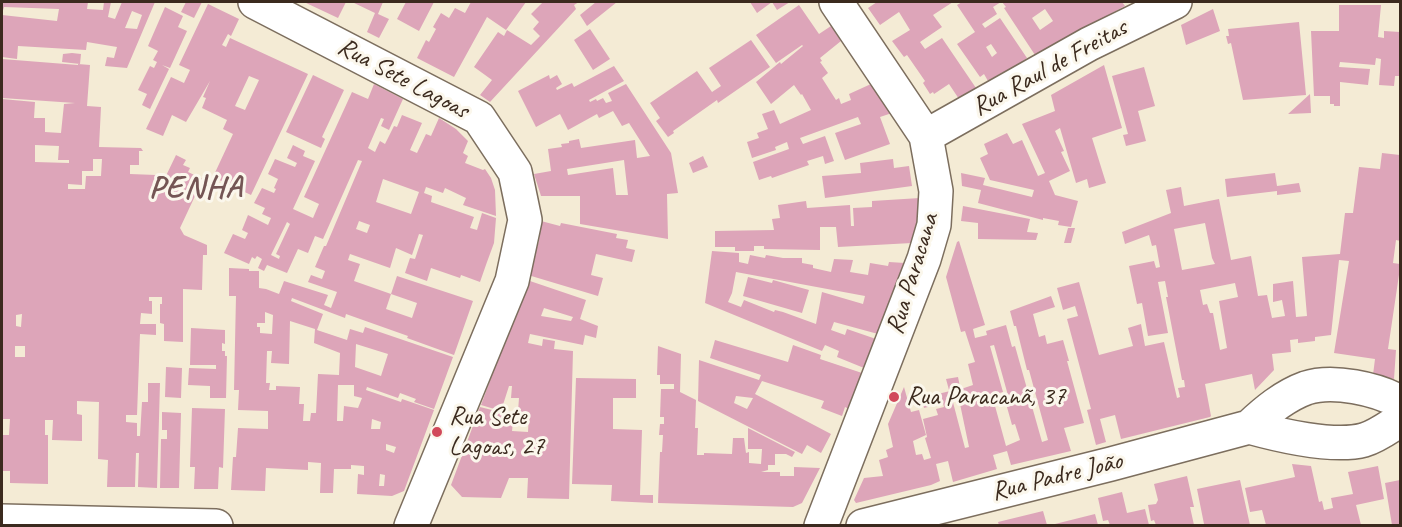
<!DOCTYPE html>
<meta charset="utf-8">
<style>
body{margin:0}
#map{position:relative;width:1402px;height:527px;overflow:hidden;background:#f4ebd5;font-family:Caveat,sans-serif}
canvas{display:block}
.frame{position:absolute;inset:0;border:3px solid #3b2a1e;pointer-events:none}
</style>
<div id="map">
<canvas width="1402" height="527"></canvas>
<div class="frame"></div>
</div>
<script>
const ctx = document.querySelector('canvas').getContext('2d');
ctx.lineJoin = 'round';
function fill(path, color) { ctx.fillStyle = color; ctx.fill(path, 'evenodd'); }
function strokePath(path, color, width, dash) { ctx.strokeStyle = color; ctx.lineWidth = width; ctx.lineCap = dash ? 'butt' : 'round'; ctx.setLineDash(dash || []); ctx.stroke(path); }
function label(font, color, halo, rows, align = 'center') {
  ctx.font = font + ' Caveat,sans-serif'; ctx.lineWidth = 6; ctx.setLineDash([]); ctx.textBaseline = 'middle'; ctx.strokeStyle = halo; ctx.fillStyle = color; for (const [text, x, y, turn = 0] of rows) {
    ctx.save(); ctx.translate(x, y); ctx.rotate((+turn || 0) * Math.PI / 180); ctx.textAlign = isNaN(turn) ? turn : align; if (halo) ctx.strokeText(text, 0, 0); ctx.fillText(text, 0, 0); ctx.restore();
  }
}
fill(new Path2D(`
 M2,2H88L87,9L103,10L104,2H111L108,17L115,19L122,2H155L127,68L105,66L107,57L114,58L117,47L87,42L86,50L18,46L17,59L2,57V15L57,21L59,9L4,7L2,14ZM132,11L142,15L137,29L125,28Z
 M186,2H202L194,18L181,12Z
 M304,2H346L338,18Z
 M352,2H383L378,14L389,19L379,38L367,32L375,13Z
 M406,2H434L419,31L397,19Z
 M471,2H526L506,30L487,17L454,77L417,58L426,40L429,42L436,29L433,27L441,13L449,18L455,8L465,13Z
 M543,2H579L574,5L576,9L490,102L480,95L492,80L474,67L498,32L504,36L507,30L531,45L540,36L533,29L539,22L531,14Z
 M596,2H617L587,26L580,15Z
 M750,2H790L777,10L772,2L757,13Z
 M877,2H953L933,15L942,27L920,42L925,49L942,38L976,88L959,99L949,84L934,94L933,92L930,94L923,83L925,81L907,55L904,57L892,41L910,30L899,12L880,25L868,8Z
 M962,2H1001L993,7L997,14L982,24L985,28L1000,18L1027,58L1005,75L1003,72L988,81L984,74L980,77L957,44L975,32L957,5ZM991,44L997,53L992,57L986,47Z
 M1002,2H1122L1125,6L1035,55L1004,8L1006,7ZM1045,9L1053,21L1040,30L1032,18Z
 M208,4L239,19L231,36L228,34L222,45L226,47L230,38L308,74L251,195L213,177L233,134L223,129L227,120L202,108L206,98L203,97L210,81L186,122L172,115L163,136L146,129L171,77L184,83L190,70L179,65ZM249,76L259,80L245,110L235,106Z
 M799,5L819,34L831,26L841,41L820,58L822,61L820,62L828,73L822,78L836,100L839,98L841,104L851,100L849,94L871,84L892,113L880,117L890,144L845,160L835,133L861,124L858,117L800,138L803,144L825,136L834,161L825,164L823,156L807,161L809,165L772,178L771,176L759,180L753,162L789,149L787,142L775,147L776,150L752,158L747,142L759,138L757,133L768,129L762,114L774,110L780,124L811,110L802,94L801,95L794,85L771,104L756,82L780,62L781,64L803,46L802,45L776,63L756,35Z
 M1339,5H1381L1378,37L1384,38V31L1400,32V76H1395L1394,86L1379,85L1381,59L1376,58L1375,65L1340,62L1339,67L1370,69L1368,85L1340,82V106H1334V104H1330V96H1314L1311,31H1339Z
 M165,7L183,16L178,27L187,31L170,68L162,65L169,69L150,109L142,105L147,94L138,90L150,66L154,68L157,62L153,60L158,51L148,46Z
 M1213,9L1220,31L1186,45L1181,25Z
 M1299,22L1306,95L1243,100L1231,43L1228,44L1226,36H1229L1228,29Z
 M590,29L610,59L593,70L574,40Z
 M751,40L770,67L718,103L717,100L673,131L674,133L668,137L656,121L660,118L650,103L697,71L712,92L721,86L709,68Z
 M72,53L81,54L80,64L62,62L63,54Z
 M2,59L78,65V64L90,65L87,106L101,107L99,147L141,148L143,151H139V165H130V174L156,175L164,180L176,155L186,160L183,165L190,168L188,172L203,179L180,228L184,235L207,245V255H203L202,290L183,289V342L164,341V324L160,323V304H162V297H149V301H152V314L141,313L140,324H156V335L140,334L137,415H126V422L137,423V436H140L142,402H148V383H160L157,488L138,487L139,453H136L135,487H107L108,460L98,459L99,402L77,401V414L82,415V441L52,440L53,420H45V435H48V484L10,483V471H2V435H9L10,419H2V99L35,102L34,118H45V132L61,133L64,104L75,103L2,98ZM35,145L59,146L58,160H69V163L35,162ZM93,159H102L101,176H86L85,189H68V184L82,185V171H93ZM22,314L21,327L16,326V315ZM15,346H25V357H15Z
 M1104,65L1122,128L1092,138L1106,183L1089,188L1087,179L1076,183L1060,128L1055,131L1064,151L1061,152L1070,171L1049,181L1055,195L1078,201L1071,227L1058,225L1059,221L1043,218V220L978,203L981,190L962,186L961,173L985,178L983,185L1032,197L1034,190L990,180L980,158L988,154L984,144L1007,133L1013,144L1022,140L1038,176L1045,173L1022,124L1055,111L1051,95Z
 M614,66L624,81L589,100L590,102L596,99L597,101L603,98L606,103L612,101L608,93L626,84L671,153L678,193L667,194L668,239L580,224V196H541L534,174L551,171L548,149L562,147L561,144L569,143V141L579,139L581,148L635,140L637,158L650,156L629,123L622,126L613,111L599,118L597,114L568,130L560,114L536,127L518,91L549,75L550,79L557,75L562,84L556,88L557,90L572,83L574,87ZM624,160L628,195H616L613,168L568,175L567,169Z
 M1144,67L1155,106L1138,111L1146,141L1126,146L1123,135L1128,134L1112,76Z
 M313,75L344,90L322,137L325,139L321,148L286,132Z
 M374,84L403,99L389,130L381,126L384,119L381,118L368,148L375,152L380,141L385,144L394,126L397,127L402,115L422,123L410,150L417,153L426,134L431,136L439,118L456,129L468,141L463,153L468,156L465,163L483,170L485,169L491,178L495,190L496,216L463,205L466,198L445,188L443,193L426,187L424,193L432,196L431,202L474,217L470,228L477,230L482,213L496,218L494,243L487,262L480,282L461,275L460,278L431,268L427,281L405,273L410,258L415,259L423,235L419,234L412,255L396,248L390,268L350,254L348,260L360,264L354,281L391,294L386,309L412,318L417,303L391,294L397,276L473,301L454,355L407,338L408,336L346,314L345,318L292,298L291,301L323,314L317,330L347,340L350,329L363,333L365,327L453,357L434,409L414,402L416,399L400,393L398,398L367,387L366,390L401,402L402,399L434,410L404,491L392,496L357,494L358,474L364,475V466L351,465V469H334L333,493H320L321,463L308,462V470L266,468L265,491L231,490L233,457H236L238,428L268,429V411L238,410L239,390H234L236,296H229V268L249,269V271H259V288L266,289L279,294L284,281L328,295L324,305L331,308L337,292L308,282L311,275L322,279L325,271L315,267L324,246H326L362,161L358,160L323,239L315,236L308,253L298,249L287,273L267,265L264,271L258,268L262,259L257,256L255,259L252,257L249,264L224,253L233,234L245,239L248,233L242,230L248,215L268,225L271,218L262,214L265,208L254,203L262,188L274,193L276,189L274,188L278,179L268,174L275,159L295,167L297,163L287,158L293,145L305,151L303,156L315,161L293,209L313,218L319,204L304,197L352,92L368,99ZM383,179L419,192L411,214L376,202ZM359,221L370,225L367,233L356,229ZM287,222L290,224L276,254L280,256L279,259L271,255ZM265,312L273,315L272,334L260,333V327H257V323H265ZM290,321L315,329L314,343L340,353L339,375L318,374L316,413H311L310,421H303L304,404H299L300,387L276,386V390H269L270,383H266L267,351H272L271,363L289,364ZM356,344L388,354L381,376L355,367ZM338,385H354V396L362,398L358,408L344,406L343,421H337ZM372,419L381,422L380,429H371ZM386,444L396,447L394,453L386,450ZM380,474L385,475L384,486H379Z
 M1310,94L1311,113L1288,114Z
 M1382,153L1400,155V241L1396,240L1393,263L1400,264V268L1388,349L1396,350L1394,379L1373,375L1375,359L1334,353L1349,261L1339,260L1331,335L1315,337V341L1298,343V339L1290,340L1291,352L1272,354L1274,370L1255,390L1252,374L1205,384L1211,416L1210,417L1121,439L1115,415L1100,419L1106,442L1096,445L1087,410L1091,409L1067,319L1078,316L1075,306L1063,310L1057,288L1079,282L1099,355L1133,346L1128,328L1141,324L1145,346L1164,342L1177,398L1180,397L1178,388L1185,387L1184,380H1182L1166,297H1168L1165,281L1158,282L1168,333L1148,336L1142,303L1137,304L1129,266L1154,261L1156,268L1160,267L1156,245L1152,246L1149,235L1125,244L1122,232L1171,213L1166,190L1181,187L1184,206L1219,199L1231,260L1251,256L1258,296L1267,295L1272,318L1285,316L1282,300L1273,302V284L1293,281L1296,317L1307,316L1302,257L1340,254L1345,213H1353L1359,167L1380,169ZM1205,223L1212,258L1215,264L1182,270L1174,229ZM1235,283L1238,297L1219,301L1227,348L1220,350L1213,313H1210L1207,304L1203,305L1200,290Z
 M703,156L708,167L693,173L689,163Z
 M893,159L894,168L909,166L912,186L825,198L822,176L861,173L860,163Z
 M1275,173L1277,186L1299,183L1301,192L1277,195V191L1227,197L1225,179Z
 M920,198V220L912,243L838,247L836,227H820V250L764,249V246H754V251H735V247H715V231L774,230L772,219L780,218L778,205L806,201L807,208L850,205L851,226H854L853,208L872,207V201Z
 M963,206L1030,219L1027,232L1038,233L1036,240L978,239V223L961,221Z
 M541,221L560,226L561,223L617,234L616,238L628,240L626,248L635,250L632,262L596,254L591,275L603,278L598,296L528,275L539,241Z
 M1068,228H1075L1071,243H1064Z
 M959,241L985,325L973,329L975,338L987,335L986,331L1006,325L1012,347L1015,346L1042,442L1048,440L1029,370H1027L1016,326H1014L1010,311L1051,296L1055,307L1033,314L1039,337L1045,335L1047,344L1063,340L1069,361H1067L1084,423L1064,428L1071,451L1011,465L1007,451L993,455L997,469L953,482L948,461L936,464L940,481L931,485L856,503L854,500L864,478L883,476L879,460L888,457L886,450L893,447L888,424L904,387L911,412L919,410L926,435L913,441L916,455L922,454L924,460L931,458L925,438L927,437L923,419L938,415L936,409L944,407L943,403L924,408L922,398L950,391L965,448L969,447L960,404L964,402L961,389L973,385L968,364L975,362L965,331L961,332L946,277L957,242ZM994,345L1009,399L1005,400L1012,425L1015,424L1020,440L1006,446L992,395L1003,392L990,346Z
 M712,251L739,253V262L748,264L750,255L765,258L766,255L783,258H802V263L813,265V268L831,272L834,259L853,260L850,272L868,275L870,263L888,266L889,262L905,263L878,334L834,322L831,330L845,335L847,329L876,339L864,368L837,357L839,351L825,345L822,351L705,303ZM736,272L865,296L863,304L822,292L816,324L783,312L775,310L774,312L744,300L741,307L728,302L732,293Z
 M748,277L772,283L773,280L809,290L802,313L743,296Z
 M527,280L586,300L580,319L598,326L596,338L585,335L583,345L530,334L528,343L542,346L543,339L555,341L554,349L573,351L569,499L527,498L528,478H509L501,498L462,497L451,485L480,407L496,411L518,412L519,398H511L512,386H509L501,411L481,405ZM544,308L573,317L571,321L541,316ZM520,412L529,413L528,432L512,431L513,422L519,421Z
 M191,328L225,330V344L222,343V351H225V356H227L226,398H210V386L188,385L189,368L216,369V365H190Z
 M715,340L788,362L793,345L821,355L820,359L865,374L851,410L845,407L842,416L821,408L824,401L762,381L755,394L831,434L821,453L807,445L802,454L698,401L699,360L759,380L761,375L710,358ZM736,396L753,398L747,409L734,403Z
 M658,346L681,354L680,392L696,400L695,428H698L697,455H704V453L732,454L733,438H744L746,453L749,452V463L761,464L762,449H748V428L795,452L792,457L786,454H775V465H768V470L761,472H780V476H794V467L820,468L802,503L793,507L658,503L660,452H662L663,435H659L660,424H664V417H660L661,389H674V384H660V375H657Z
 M166,367L182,368L181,398L165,397Z
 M958,377L960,387L949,390L946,379Z
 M576,378L636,379V398H613V429L642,430L640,495H653V503L611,501L612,485L572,484Z
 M192,408L225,409L223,468L219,467L218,489H194L195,467H190Z
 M162,412L181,413L179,488H160L161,439H167V430H162Z
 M1292,464L1311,466L1319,502L1322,501L1324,510L1333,508L1331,498L1353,494L1348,472L1378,466L1384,499L1356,505L1361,525H1266L1262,510L1250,512L1245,488L1295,477Z
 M1187,476L1194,507H1190L1194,525H1156L1154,520L1151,521L1148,505L1156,504L1158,500L1154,484Z
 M1240,480L1250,525L1204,524L1197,489Z
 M1400,480V525H1392L1385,483Z
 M1122,492L1127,513L1145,509L1149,525H1110L1108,520L1103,521L1098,498Z
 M1043,511L1047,525H999L998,522Z
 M1095,514L1098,525H1051Z`), '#dda5b9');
const minor = new Path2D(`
 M255,2L479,118L515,172L525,220L512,281L411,526
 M926,136L1089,44L1175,2
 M1249,427C1278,435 1334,448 1364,440C1377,436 1389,427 1400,420
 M2,521L216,526
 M821,526L924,259L934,225L936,191L926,136L836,2
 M863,526L1111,464L1249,427C1266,411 1284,396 1306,388C1333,379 1377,389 1400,402`);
strokePath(minor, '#7c6e5e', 36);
strokePath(minor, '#fff', 33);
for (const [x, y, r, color] of [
 [894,397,6,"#d1495b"],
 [437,432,6,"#d1495b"]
]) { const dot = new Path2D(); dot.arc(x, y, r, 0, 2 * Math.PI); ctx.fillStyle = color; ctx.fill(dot); strokePath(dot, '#fbf7ec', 2); }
label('26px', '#3b2a1e', '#fbf7ec', [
 ["Rua Raul de Freitas",1050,68,-29],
 ["Rua Sete Lagoas",403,79,28],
 ["Rua Paracana",913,274,-73],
 ["Rua Padre João",1057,477,-14]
]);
label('26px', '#3b2a1e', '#fbf7ec', [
 ["Rua Paracanã, 37",906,397],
 ["Rua Sete",449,417],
 ["Lagoas, 27",449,447]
], 'left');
ctx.letterSpacing = '1.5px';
label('bold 32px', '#745554', '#fbf7ec', [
 ["PENHA",196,189]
]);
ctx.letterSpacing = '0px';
</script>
